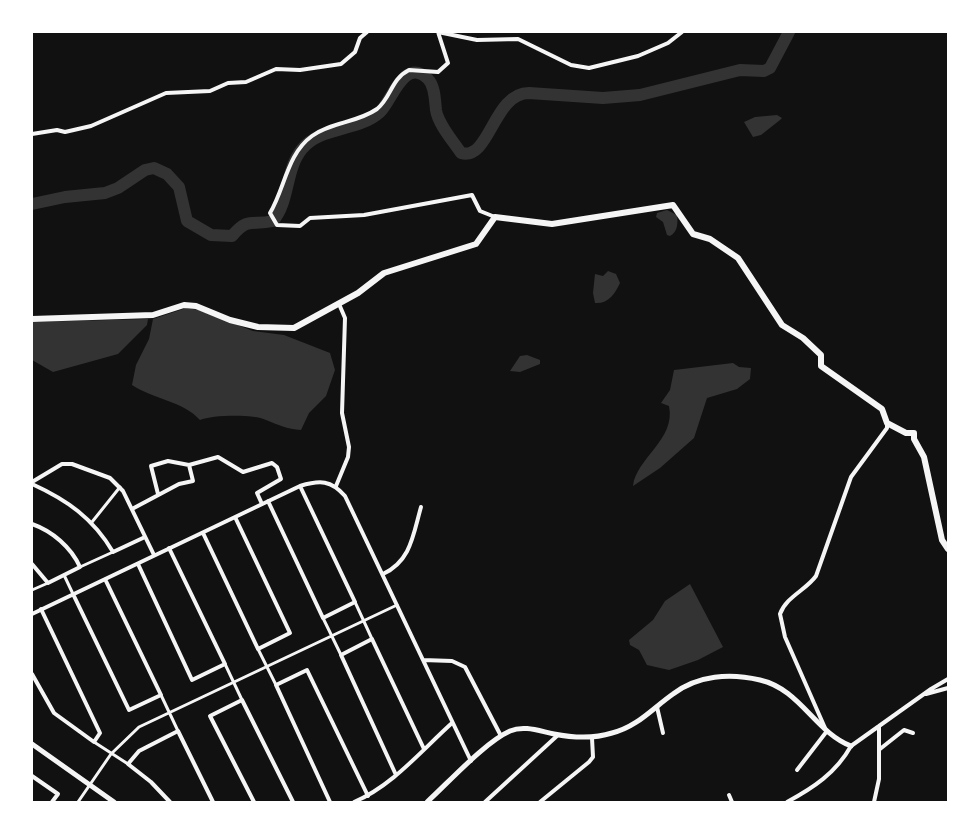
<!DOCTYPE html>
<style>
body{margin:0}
#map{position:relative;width:980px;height:834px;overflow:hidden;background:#111;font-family:Figtree,sans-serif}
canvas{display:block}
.frame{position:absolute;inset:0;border:33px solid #fff;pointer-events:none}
</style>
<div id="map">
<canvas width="980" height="834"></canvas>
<div class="frame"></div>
</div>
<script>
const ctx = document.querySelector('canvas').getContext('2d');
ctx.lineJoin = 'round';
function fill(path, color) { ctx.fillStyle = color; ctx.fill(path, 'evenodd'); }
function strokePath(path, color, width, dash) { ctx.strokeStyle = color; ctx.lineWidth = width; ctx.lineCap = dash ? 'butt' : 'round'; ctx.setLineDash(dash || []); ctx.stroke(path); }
fill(new Path2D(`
 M777,115L782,118L780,120L761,135L753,137L744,122L755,117Z
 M667,210L677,215C678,222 678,232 670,236L667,235L663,222L656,217L657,213Z
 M608,271L616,274L620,283C615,294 608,304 595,303L593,293L595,274L603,276Z
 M186,308L199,310L253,331L284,335L330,353L335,370L326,396L309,413L301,430C287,429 278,425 266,420C254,414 212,415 200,420C183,401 153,399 132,385L136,365L149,339L153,319Z
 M148,319L147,325L118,354L53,372L32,360V322Z
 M527,355L540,360V364L520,372L510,371L520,356Z
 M733,363L739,367L751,368L750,379L737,389L707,398L694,438L660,468L633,486C636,458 676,440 669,406L661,403L670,390L674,370Z
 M690,584L723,647L698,660L669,670L647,665L639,650L630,645L629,640L653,620L665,601Z`), '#333');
strokePath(new Path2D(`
 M32,204L65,197L105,193L118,188L145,170L154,168L167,174L179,187L187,221L211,235L232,236C249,216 252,226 273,221C290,201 285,170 302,149C321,126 358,132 380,112C392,101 404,56 428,79C435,86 435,101 436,110C438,124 453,141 461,153C490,161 493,93 529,93L603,98L640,95L740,70L764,71L770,68L789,32`), '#333', 12);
strokePath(new Path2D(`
 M92,522L120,487
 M80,567L113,552
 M64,575L73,594
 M32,590L48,583
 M355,602L372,639
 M323,618L341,655
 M258,649L276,685
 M225,664L242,700
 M161,695L178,731
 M94,742L128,764
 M78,802L111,754L139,727L397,605`), '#f5f5f5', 3);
strokePath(new Path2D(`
 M438,32L448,63L438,72L409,70C391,79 391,98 377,109C357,123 331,122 312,136C287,154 285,188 270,213L277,225L300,226L310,218L364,215L472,195L480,211L495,217
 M438,32L477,40L518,39L571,65L589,68L638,56L668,43L682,32
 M32,134L57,130L65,132L91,126L166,93L210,91L228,83L246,82L276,69L300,70L341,64L355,52L360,38L367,32
 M32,482L62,464H72L110,478L123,491L154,555
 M32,484C67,500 93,518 113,552L145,537
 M336,486L348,457L349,447L342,413L345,318L339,304
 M158,494L151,466L168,461L189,465
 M268,501L323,618L355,602L300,486
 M132,509L179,484L193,481L189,465L218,457L243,472L272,463L277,467L281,479L257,493L262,504
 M32,524C52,531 71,547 80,567L48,583L32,564
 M203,533L258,649L290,633L235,517
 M138,564L192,680L225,664L169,548
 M383,574C411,561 413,535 421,507
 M73,594L129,710L161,695L105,579
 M32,614L300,486C320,480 331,480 345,496L471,761
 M423,660L452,661L465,667L501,736
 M32,674L54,713L94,742L100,733L41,609
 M926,694L948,688
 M657,707L663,733
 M825,728L785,637L780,614C786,597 806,590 816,576L851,477L887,428V424
 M880,749L904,730L913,733
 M797,770L827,731
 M396,775L341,655L372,639L424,749
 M32,776L58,794L52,802
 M729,795L732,802
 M170,802L151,782L128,764L139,751L178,731L213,802
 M254,802L210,716L242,700L293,802
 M330,802L276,685L307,670L368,796
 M354,802C392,786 421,751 452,723
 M485,802L558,735
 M540,802L589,762L593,757L592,738
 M787,802C813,788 836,773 851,746L931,689L948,679
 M874,802L879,779V726`), '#f5f5f5', 4);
strokePath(new Path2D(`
 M32,744L114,802
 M427,802C448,783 485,742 510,731C524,725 539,731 554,734C574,738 593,739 612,733C637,727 653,708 673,694C698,675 730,673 760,680C800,689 815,732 851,746`), '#f5f5f5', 5);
strokePath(new Path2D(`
 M32,319L153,315L184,305L196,306L230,320L258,327L294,328L358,293L384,273L476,244L495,217L552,224L673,205L693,234L710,239L738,258L782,325L803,338L821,355V366L882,409L887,423L906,433H914V439L924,457L942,540L948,549`), '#f5f5f5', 6);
</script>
